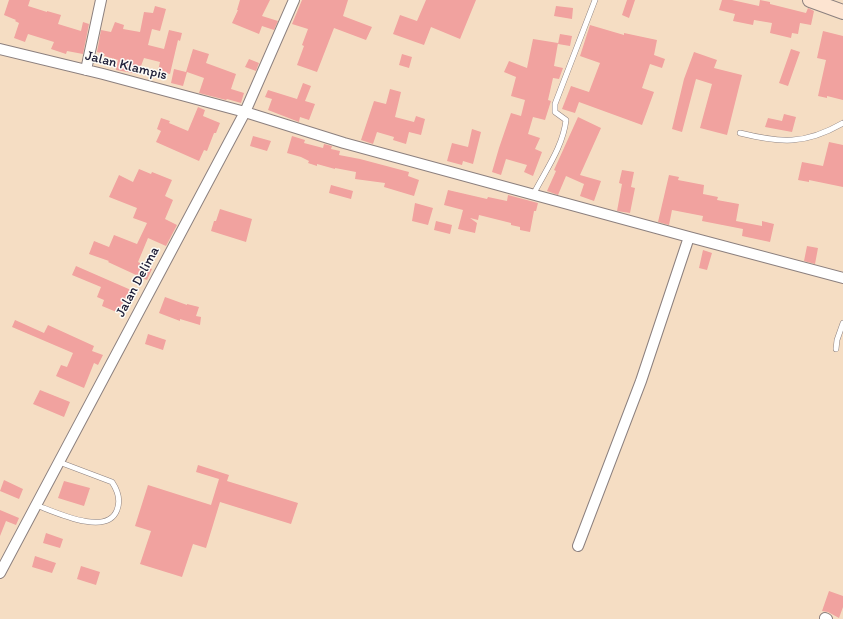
<!DOCTYPE html>
<style>
body{margin:0}
canvas{display:block;background:#f5ddc3}
</style>
<canvas width="843" height="619"></canvas>
<script>
const ctx = document.querySelector('canvas').getContext('2d');
ctx.lineJoin = 'round';
function fill(path, color) { ctx.fillStyle = color; ctx.fill(path, 'evenodd'); }
function strokePath(path, color, width, dash) { ctx.strokeStyle = color; ctx.lineWidth = width; ctx.lineCap = dash ? 'butt' : 'round'; ctx.setLineDash(dash || []); ctx.stroke(path); }
function label(font, color, halo, rows, align = 'center') {
  ctx.font = font + ' Itim,sans-serif'; ctx.lineWidth = 3; ctx.setLineDash([]); ctx.textBaseline = 'middle'; ctx.strokeStyle = halo; ctx.fillStyle = color; for (const [text, x, y, turn = 0] of rows) {
    ctx.save(); ctx.translate(x, y); ctx.rotate((+turn || 0) * Math.PI / 180); ctx.textAlign = isNaN(turn) ? turn : align; if (halo) ctx.strokeText(text, 0, 0); ctx.fillText(text, 0, 0); ctx.restore();
  }
}
fill(new Path2D(`
 M9,0H30L28,6L47,12V11L61,15L58,24L81,31L83,22L89,24L83,54L67,51L66,54L51,49L54,42L28,34L25,42L14,38L19,23L15,21L16,20L4,15Z
 M240,0H270L262,16L278,21L274,30L262,26L259,34L232,23L238,10H237Z
 M302,0H348L343,16L372,27L366,40L334,28L317,72L297,65L304,46L302,45L308,29L292,24Z
 M426,0H476L460,39L431,27L424,45L393,34L400,15L417,21Z
 M627,0H635L629,18L622,15Z
 M722,0H732L759,6L760,0L770,2V4L806,13L808,8L814,11L811,25L800,23L798,34L792,33L791,38L770,33L772,23L754,20L753,25L733,21L735,14L719,10Z
 M155,6L166,9L160,31L152,29L148,45L164,49L169,30L182,33L180,41L178,40L170,74L158,71L160,62L144,58L138,74L116,70L118,60L104,56L105,54L97,52L101,30L111,32L115,22L124,25L123,29L140,32L144,12L153,13Z
 M556,6L573,8L572,19L554,16Z
 M590,25L624,35V33L657,40L654,55L665,59L662,68L650,64L642,88L654,92L642,125L579,102L575,113L562,109L571,86L589,92L600,63L580,56Z
 M823,31L843,36V100L827,96V98L818,96L826,60L817,58Z
 M560,34L572,36L570,46L558,44Z
 M533,39L558,43L554,66L563,68L559,79L553,78L548,100L551,101L545,120L533,117L528,134L540,138L535,149L542,152L533,176L524,172L527,165L506,159L501,175L492,172L499,148L511,113L521,116L525,100L511,96L516,77L504,72L509,61L527,68Z
 M193,49L209,54L206,63L236,74L231,89L244,93L241,103L227,99L226,100L199,93L204,78L187,72L183,86L171,83L174,69L186,72Z
 M791,49L800,52L788,86L779,83Z
 M694,52L717,60L714,68L742,75L727,135L700,128L712,84L696,79L682,132L672,129L684,79Z
 M402,54L412,57L409,68L399,65Z
 M249,59L259,63L256,71L245,67Z
 M303,83L311,86L305,101L315,104L309,120L300,117L299,122L268,110L272,99L265,97L268,90L297,99Z
 M390,89L401,92L395,117L414,122L416,116L425,119L421,135L409,132L406,144L393,140L394,137L377,132L373,144L361,140L374,101L386,104Z
 M198,107L205,110L203,116L220,123L216,133H214L207,151L204,150L199,161L156,142L161,131L157,129L161,118L170,121L169,123L188,131Z
 M784,114L796,117L792,132L765,127L768,118L782,121Z
 M578,117L601,128L580,175L601,181L594,201L580,196L584,184L566,176L558,195L547,191L556,171L554,170Z
 M472,129L481,132L473,164L463,161L462,165L447,161L452,143L468,147Z
 M253,136L271,141L267,151L250,146Z
 M292,136L305,140L304,143L323,148L324,144L332,146L331,149L340,151L339,155L360,159L409,172L408,176L419,180L414,196L384,187L385,183L355,179L356,172L335,168V169L317,164V166L308,163L309,161L301,157L287,153Z
 M829,142L843,145V187L809,180V182L798,180L802,162L823,166Z
 M139,169L151,174L152,172L172,180L165,196L173,200L165,219L177,225L166,246L148,238L138,262L152,269L147,280L108,262L109,261L89,254L94,241L109,247L114,235L137,244L147,223L133,218L137,208L109,197L119,175L133,182Z
 M622,170L634,172L631,187L635,188L630,213L617,211L622,184L619,183Z
 M669,175L679,177L678,180L704,185L703,194L718,197L717,200L739,204L736,221L762,226V221L774,224L770,242L742,236L743,229L702,221L703,216L672,210L669,225L658,222Z
 M331,185L353,191L351,199L329,193Z
 M448,190L487,199L488,197L507,201L508,195L538,203L536,211H534L530,232L520,230V227L511,225V223L479,215L478,220L470,218L477,223L475,233L458,229L463,210L444,205Z
 M415,203L433,208L428,225L412,221Z
 M220,209L252,219L246,242L211,231L214,221H216Z
 M436,221L452,225L450,234L434,230Z
 M807,246L818,248L815,264L804,261Z
 M703,250L712,253L707,270L699,268Z
 M76,266L131,290L127,299L125,298L119,313L102,306L104,300L97,297L101,287L72,275Z
 M165,297L187,305V304L199,307L196,316L201,317L200,325L180,319V321L159,313Z
 M15,320L44,333L48,325L94,346L92,351L103,355L98,365L94,363L84,388L56,376L61,365L67,367L73,353L12,327Z
 M148,334L166,340L163,350L145,344Z
 M40,390L70,402L64,417L33,404Z
 M198,465L229,475L227,481L298,503L291,524L220,502L206,548L193,544L182,577L140,564L151,531L135,526L148,485L211,505L219,479L196,472Z
 M4,480L23,489L19,499L0,491Z
 M64,481L90,488L84,506L58,498Z
 M0,510L19,518L16,525L6,521L0,536Z
 M46,533L63,539L60,548L43,543Z
 M35,556L56,563L52,573L32,567Z
 M81,566L100,572L96,585L77,579Z
 M829,591L843,596V607L839,618L828,612L822,611Z`), '#f1a29f');
const lane = new Path2D(`
 M740,133C780,143 805,145 843,123
 M533,195C545,171 563,147 566,120L555,112V104L595,0
 M836,349L837,340L843,323
 M36,505C55,512 107,537 117,510C121,500 118,491 112,482L59,462`);
const street = new Path2D(`
 M0,49L103,74L245,112L344,143L689,237L843,278
 M86,70L101,0
 M578,546L641,381L689,237
 M0,573L245,112L294,0
 M825,618L827,619`);
const secondary = new Path2D(`
 M810,0L843,12`);
strokePath(lane, '#8c807f', 6);
strokePath(street, '#8c807f', 12);
strokePath(secondary, '#8c807f', 16);
strokePath(lane, '#fff', 5);
strokePath(street, '#fff', 10);
strokePath(secondary, '#fde4d1', 14);
label('14px', '#22223b', '#fdfcf7', [
 ["Jalan Klampis",126,66,14],
 ["Jalan Delima",138,282,-62]
]);
</script>
